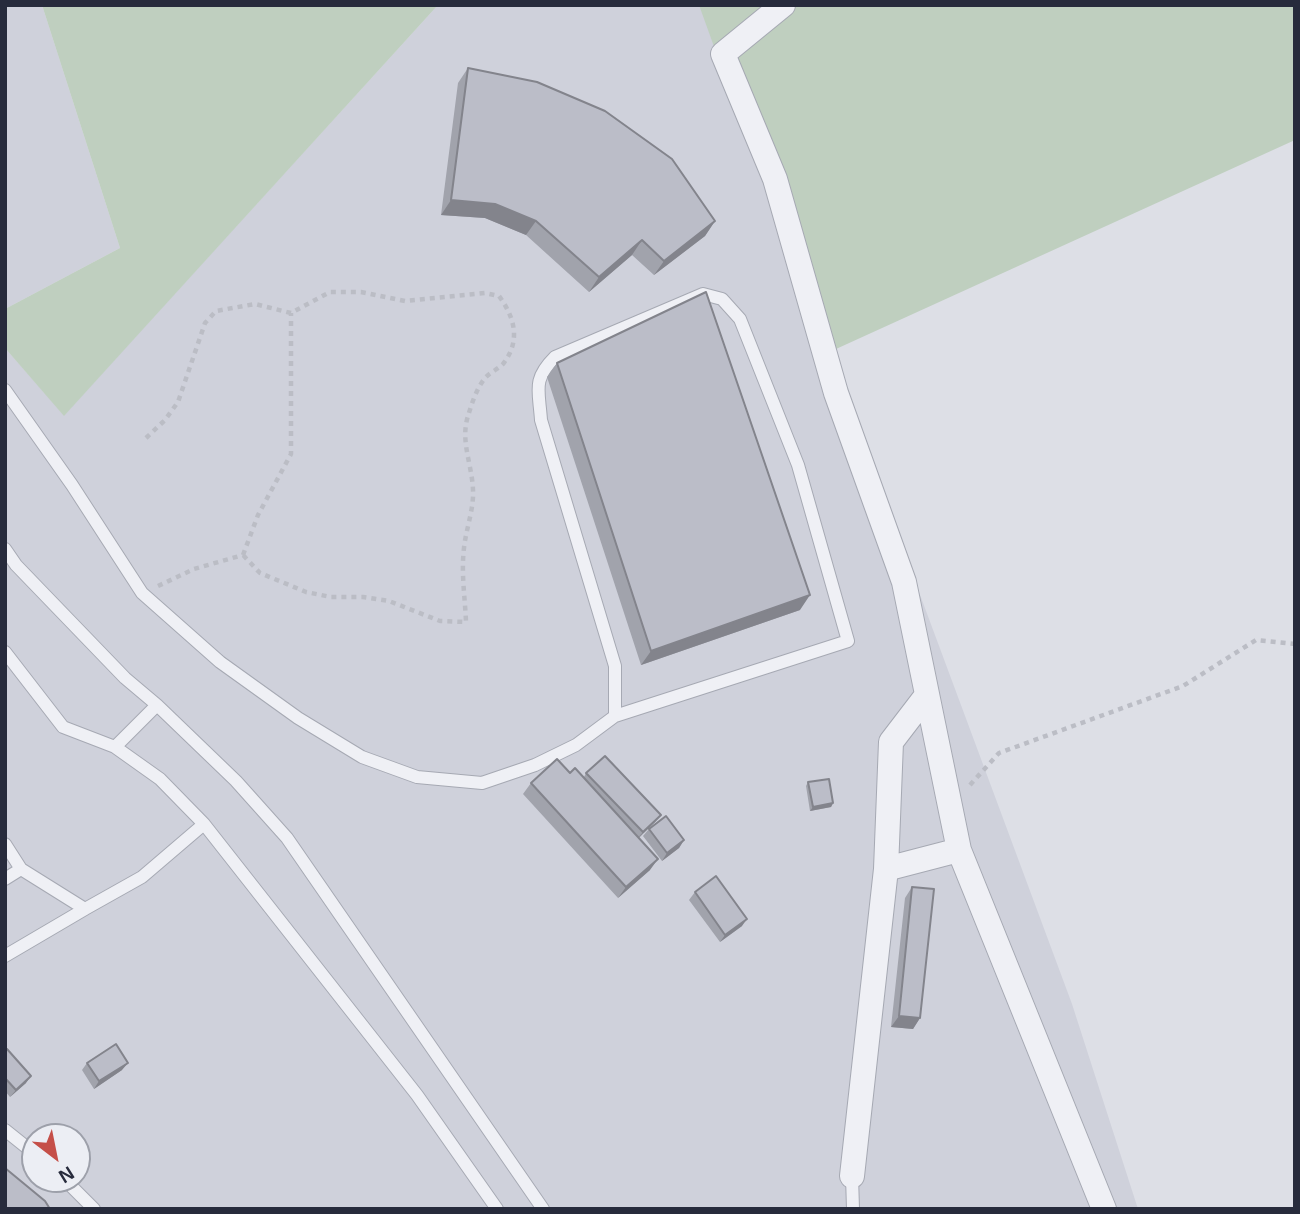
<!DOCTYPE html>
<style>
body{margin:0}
#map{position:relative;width:1300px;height:1214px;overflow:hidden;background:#dddfe6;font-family:Helvetica,sans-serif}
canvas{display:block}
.frame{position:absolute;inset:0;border:7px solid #272b3c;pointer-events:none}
.north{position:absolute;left:21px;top:1123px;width:70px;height:70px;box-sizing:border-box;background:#eceef4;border:2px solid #9da0aa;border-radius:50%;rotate:148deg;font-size:19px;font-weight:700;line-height:28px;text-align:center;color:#272b3c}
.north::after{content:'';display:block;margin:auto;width:24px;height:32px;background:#c54f48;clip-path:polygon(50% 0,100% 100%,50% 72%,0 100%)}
</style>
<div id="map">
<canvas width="1300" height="1214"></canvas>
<div class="frame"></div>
<div class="north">N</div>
</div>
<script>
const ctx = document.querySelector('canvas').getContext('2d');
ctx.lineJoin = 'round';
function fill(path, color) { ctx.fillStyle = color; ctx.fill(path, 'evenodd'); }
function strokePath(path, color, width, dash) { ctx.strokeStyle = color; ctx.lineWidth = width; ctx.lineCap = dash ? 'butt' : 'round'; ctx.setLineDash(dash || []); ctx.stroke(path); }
fill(new Path2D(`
 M5,5H42L120,248L5,309Z
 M438,5H701L1072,1004L1138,1209H5V348L64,415ZM35,1137H77V1179H35Z`), '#cfd1db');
fill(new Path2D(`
 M42,5H438L64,416L5,348V309L120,248Z
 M699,5H1295V140L825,354Z`), '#bfcfbf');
const service = new Path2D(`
 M5,390L72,485L142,593L220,662L298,718L362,757L417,777L482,783L535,765L576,745L615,716L848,641L798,465L740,319L722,299L703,294L555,357C532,380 539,390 541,420L615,666V716
 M5,549L16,565L125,678L157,705L236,781L287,838L543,1209
 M5,652L63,727L115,747L160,779L204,824L417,1095L497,1209
 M115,747L157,705
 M5,844L21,869L85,909L142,877L204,824
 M5,879L21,869
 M5,956L85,909
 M5,1130L35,1154
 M852,1176L853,1209
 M64,1179L94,1209`);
const minor = new Path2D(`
 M783,5L723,54L775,179L836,393L904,582L959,850L1104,1209
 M886,869L959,850
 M852,1176L886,869L891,742L927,695`);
strokePath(service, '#a6a9b3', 14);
strokePath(minor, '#a6a9b3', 26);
strokePath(new Path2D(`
 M146,438L165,420L178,402L205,323L216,311L255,304L291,313L330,292H361L405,301L485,293L499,296C515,318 521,341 503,364C498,369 491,372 486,377C477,387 472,403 468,416C460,441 472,464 473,490C474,509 466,529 464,548C461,573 465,597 466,622L440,621L389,601L363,597H331L306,592L260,573L243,555
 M243,555L258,515L291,454V313
 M158,586L194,569L243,555
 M970,785L999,753L1183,686L1256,640L1295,644`), '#bbbdc5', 4.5, [5, 5]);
strokePath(service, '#eff0f5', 12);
strokePath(minor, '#eff0f5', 24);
fill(new Path2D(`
 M468,68L715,221L705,236L654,275L632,255L589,292L526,235L485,218L441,215L458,83Z
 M557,363L800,610L641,665L547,377Z
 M570,773L584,777L586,773L661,815L655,822L639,838L650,870L618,898L523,794L531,783Z
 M808,782L833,803L831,807L810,811L806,786Z
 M649,829L684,840L679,848L662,861L643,836Z
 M912,887L920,1018L913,1029L891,1027L905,898Z
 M695,892L742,926L720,942L689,900Z
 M5,1050L26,1083L10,1097L5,1091Z
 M87,1063L122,1070L94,1089L82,1070Z`), '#a1a3ac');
fill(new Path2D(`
 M451,200L495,204L536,221L526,235L485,218L441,215Z
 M715,221L705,236L654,275L664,261Z
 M642,240L632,255L589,292L599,277Z
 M810,595L800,610L641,665L651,651Z
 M833,803L831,807L810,811L813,807Z
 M661,815L655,822L637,839L643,832Z
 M684,840L679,848L662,861L667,853Z
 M658,859L650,870L618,898L626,887Z
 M747,919L742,926L720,942L725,935Z
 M899,1016L920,1018L913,1029L891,1027Z
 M128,1063L122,1070L94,1089L99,1081Z
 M31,1076L26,1083L10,1097L16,1090Z`), '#83848c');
const building = new Path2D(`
 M468,68L537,82L605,111L672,159L715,221L664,261L642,240L599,277L536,221L495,204L451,200Z
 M706,292L810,595L651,651L557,363Z
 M605,756L661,815L643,832L586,773Z
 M557,759L570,773L575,768L658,859L626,887L531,783Z
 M829,779L833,803L813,807L808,782Z
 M666,816L684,840L667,853L649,829Z
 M716,876L747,919L725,935L695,892Z
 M912,887L934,889L920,1018L899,1016Z
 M116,1044L128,1063L99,1081L87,1063Z
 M7,1049L31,1076L16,1090L5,1078V1050Z
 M5,1168L45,1201L50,1209H5Z`);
fill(building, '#bbbdc8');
strokePath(building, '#83848c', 2);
</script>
